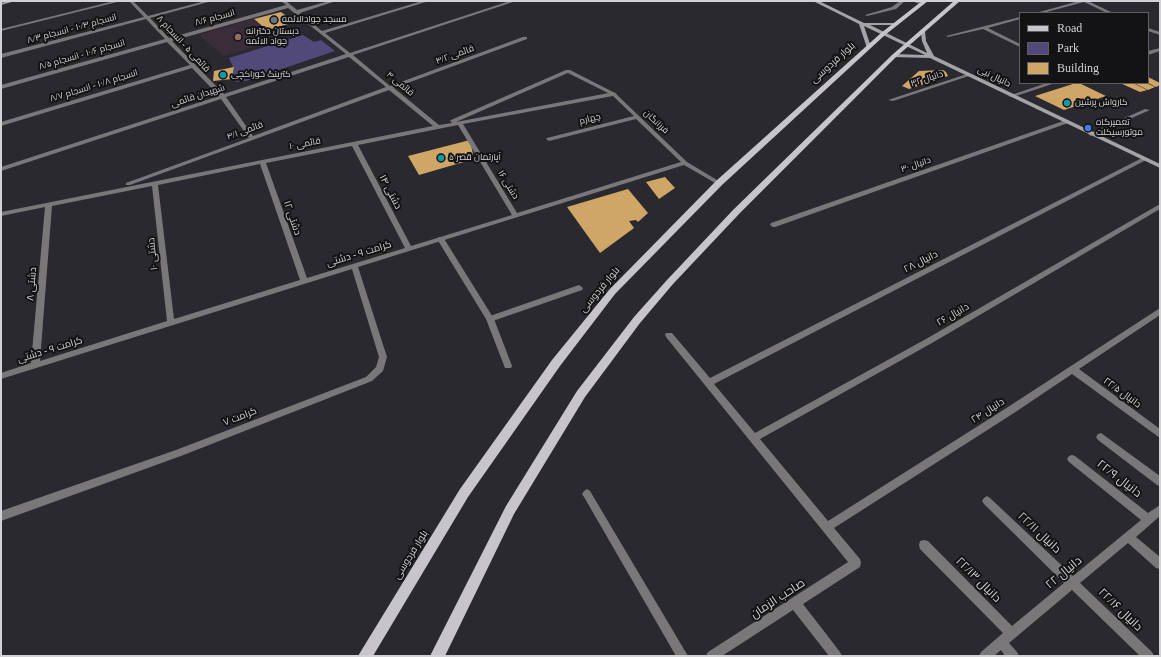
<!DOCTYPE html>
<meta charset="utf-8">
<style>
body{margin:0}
#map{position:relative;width:1161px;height:657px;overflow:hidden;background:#2a2930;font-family:"Times New Roman",serif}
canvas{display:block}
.frame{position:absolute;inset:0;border:2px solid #d2d1d5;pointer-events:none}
.legend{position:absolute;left:1019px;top:12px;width:130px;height:72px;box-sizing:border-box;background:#131215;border:1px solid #5f5e62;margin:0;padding:5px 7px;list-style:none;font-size:12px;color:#d2d1d5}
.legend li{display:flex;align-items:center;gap:8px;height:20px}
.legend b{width:20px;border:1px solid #5f5e62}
</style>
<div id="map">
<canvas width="1161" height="657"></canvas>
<div class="frame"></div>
<ul class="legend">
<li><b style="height:5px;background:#c8c4cb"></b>Road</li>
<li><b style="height:11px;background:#514979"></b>Park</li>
<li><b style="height:11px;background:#d0a667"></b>Building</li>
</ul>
</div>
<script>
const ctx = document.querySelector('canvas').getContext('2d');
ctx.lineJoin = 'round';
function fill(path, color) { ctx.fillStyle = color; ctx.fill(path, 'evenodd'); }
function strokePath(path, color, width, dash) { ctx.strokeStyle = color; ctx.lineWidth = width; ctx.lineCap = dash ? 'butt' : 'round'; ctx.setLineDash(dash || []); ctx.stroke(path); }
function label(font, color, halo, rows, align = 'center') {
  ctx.font = font + ' "Times New Roman",Cairo,serif'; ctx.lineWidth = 4; ctx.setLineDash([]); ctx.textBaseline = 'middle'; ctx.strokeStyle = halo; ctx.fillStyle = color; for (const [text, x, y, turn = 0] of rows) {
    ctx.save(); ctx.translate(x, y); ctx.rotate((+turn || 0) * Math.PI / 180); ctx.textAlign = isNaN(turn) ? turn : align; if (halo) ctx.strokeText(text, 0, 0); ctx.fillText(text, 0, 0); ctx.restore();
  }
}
fill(new Path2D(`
 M253,19L277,40L224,56L199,35Z`), '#3b2c39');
fill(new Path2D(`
 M303,35L314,42L321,40L335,51L246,81L236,82L232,79L234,69L229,58Z`), '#514979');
fill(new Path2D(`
 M281,12L295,22L267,30L254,19Z
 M234,67L232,79L213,81L214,71Z
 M943,70L946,72L948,76L909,89L902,86L919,71Z
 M1148,77L1160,83V85L1156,87L1148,83Z
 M1076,83H1079L1106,96L1064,110L1035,96Z
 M1120,83H1133L1147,90L1140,92Z
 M1134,83H1146L1155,87L1148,90Z
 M470,140L474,159L419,175L408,156Z
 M665,177L675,188L659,199L646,182Z
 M628,189L648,213L638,222L636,220L629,221L634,228L600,253L567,207Z`), '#d0a667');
fill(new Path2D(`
 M900,1H905L896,9L867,16L865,15L892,7Z
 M912,1H918L924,4L922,5Z
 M566,70H570L617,94L612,95L566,72Z
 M439,237H443L494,319L512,366L511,368H505L486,319L437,239Z`), '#79777a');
fill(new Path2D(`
 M114,1H121L1,31V29Z
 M129,1H133L148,16L205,1H212L150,18L169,38L286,5L281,1H286L297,10L329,1H336L300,13L322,31L422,1H429L325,33L350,53L510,1H516L353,55L390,86L523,37H527V39L394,88L439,125L452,123L450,121L451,120L566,70H570V72L456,122L614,92L687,162L722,183L721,184H717L684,165L358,267L387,357L383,371L372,381L181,456L1,521V511L176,450L366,377L376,367L379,357L352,269L1,379V373L31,363L45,207L1,216V212L433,126L389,90L130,185H126V183L249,138L221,99L1,171V167L219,96L192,68L1,126V122L190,65L167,42L1,89V85L165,39L146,19L1,58V54L144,17ZM288,8L346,54L224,94L172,41ZM349,57L386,87L253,136L226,97ZM613,96L634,116L547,138L546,139L549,141L636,119L681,162L517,213L463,124ZM458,125L512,215L411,246L358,145ZM352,146L405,248L307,278L266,163ZM260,164L300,280L174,319L158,185ZM152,186L167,321L40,361L52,206Z
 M1079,1H1088L1113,13H1107L1084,2L1043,13H1036Z
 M1020,17V19L988,28L1020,44V47L983,29L948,37L946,36Z
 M1148,28L1160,32V35L1148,31Z
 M1160,48V51L1148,55V51Z
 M967,74L972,75L893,101L888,100Z
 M1047,83H1055L1013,97L1008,96Z
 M1145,109L1150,110L1093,135L1091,136L1088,134Z
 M1066,120L1068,121V123L775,227H773L770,225L771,223Z
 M1144,157L1146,158V160L714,384L755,433L926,339L1160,204V209L932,343L760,439L828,521L1008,407L1160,308V315L1079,369L1160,429V438L1072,374L1014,413L834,528L860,559L861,563L860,567L803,604L840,652L842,656H829L793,610L722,656H706L708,652L848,562L666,337L665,335L666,333H672L710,378Z
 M579,285L583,288L582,290L490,322L486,319L487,317Z
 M1101,433L1160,476V486L1157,485L1098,440L1096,437L1098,434Z
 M1072,455L1075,456L1148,513L1160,505V516L1136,537L1160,557V569L1156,568L1128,543L1080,583L1152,652L1154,656H1140L1072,590L1009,643L1017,652L1019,656H1005L1001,650L994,656H979L981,652L1003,633L920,549L919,545L920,541L924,540L928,541L1012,626L1064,583L984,504L982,501L984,498L987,496L990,498L1073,576L1141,520L1069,462L1067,459L1069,456Z
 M587,489L590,491L688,656H676L584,497L582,494L584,491Z`), '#79777a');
fill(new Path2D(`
 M8,1H15L1,5V3Z
 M813,1H819L864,23H899V24L897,25H870L927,53L922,41L921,32L925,31L926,41L934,56L1160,164V168L930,58L892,57L891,56L894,54L925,55L864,26L871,47L867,48L859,24Z`), '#a6a3a7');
fill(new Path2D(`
 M922,1H928L885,35L722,185L615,294L560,366L468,497L373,656H358L460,489L552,360L609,290L716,181L881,33Z
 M954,1H960L896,57L739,214L673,284L640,323L585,397L514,514L445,656H430L506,506L577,391L634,317L667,280L733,210L892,55Z`), '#c8c4cb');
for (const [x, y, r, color] of [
 [274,20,4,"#6b7280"],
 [238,37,4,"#8d6e63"],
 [223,75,4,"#0f9aa8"],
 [1067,103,4,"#0f9aa8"],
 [1088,128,4,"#3f7fe0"],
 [441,158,4,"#0f9aa8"]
]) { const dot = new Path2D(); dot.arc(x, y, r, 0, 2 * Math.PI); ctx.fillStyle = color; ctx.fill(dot); strokePath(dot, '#131215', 1.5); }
label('9px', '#d2d1d5', '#131215', [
 ["انسجام ۸/۶",215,18,-15],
 ["انسجام ۱۰/۴ - انسجام ۸/۳",72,29,-15],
 ["قائمی ۵ - انسجام ۸",183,44,47],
 ["انسجام ۱۰/۶ - انسجام ۸/۵",82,55,-16],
 ["قائمی ۴/۲",455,55,-20],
 ["دانیال نبی",994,77,26],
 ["دانیال ۳۲",927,79,-18],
 ["قائمی ۴",400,84,40],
 ["انسجام ۱۰/۸ - انسجام ۸/۷",94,86,-17],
 ["شهیدان قائمی",198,96,-18],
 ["چهارم",590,119,-14],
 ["فرزانگان",656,122,43],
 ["قائمی ۴/۱",245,131,-20],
 ["قائمی ۱۰",305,144,-11],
 ["دانیال ۳۰",916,165,-19],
 ["دشتی ۱۶",508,185,59]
]);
label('9px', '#d2d1d5', '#131215', [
 ["مسجد جوادالائمه",282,20],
 ["دبستان دخترانه",246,32],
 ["جواد الائمه",246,42],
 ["کترینگ خوراکچی",231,75],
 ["کارواش پرشین",1075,103],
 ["تعمیرگاه",1096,123],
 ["موتورسیکلت",1096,133],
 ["آپارتمان قصر ۵",449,158]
], 'left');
label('10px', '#d2d1d5', '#131215', [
 ["بلوار فردوسی",833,63,-42],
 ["دشتی ۱۴",390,192,63],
 ["دشتی ۱۲",292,218,71],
 ["دشتی ۱۰",153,254,-96],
 ["کرامت ۹ - دشتی",359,254,-17],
 ["دانیال ۲۸",921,262,-27],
 ["دشتی ۸",32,284,-85],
 ["بلوار فردوسی",600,290,-50],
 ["دانیال ۲۶",953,315,-30],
 ["کرامت ۹ - دشتی",50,350,-17],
 ["دانیال ۲۲/۵",1122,393,36],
 ["دانیال ۲۴",988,411,-33],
 ["کرامت ۷",240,417,-21],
 ["بلوار فردوسی",411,555,-58]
]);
label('12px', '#d2d1d5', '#131215', [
 ["دانیال ۲۲/۹",1119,479,38],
 ["دانیال ۲۲/۱۱",1039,533,43],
 ["دانیال ۲۲",1064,573,-40],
 ["دانیال ۲۲/۱۳",978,580,45],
 ["صاحب الزمان",778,599,-33],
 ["دانیال ۲۲/۱۶",1120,610,44]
]);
</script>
